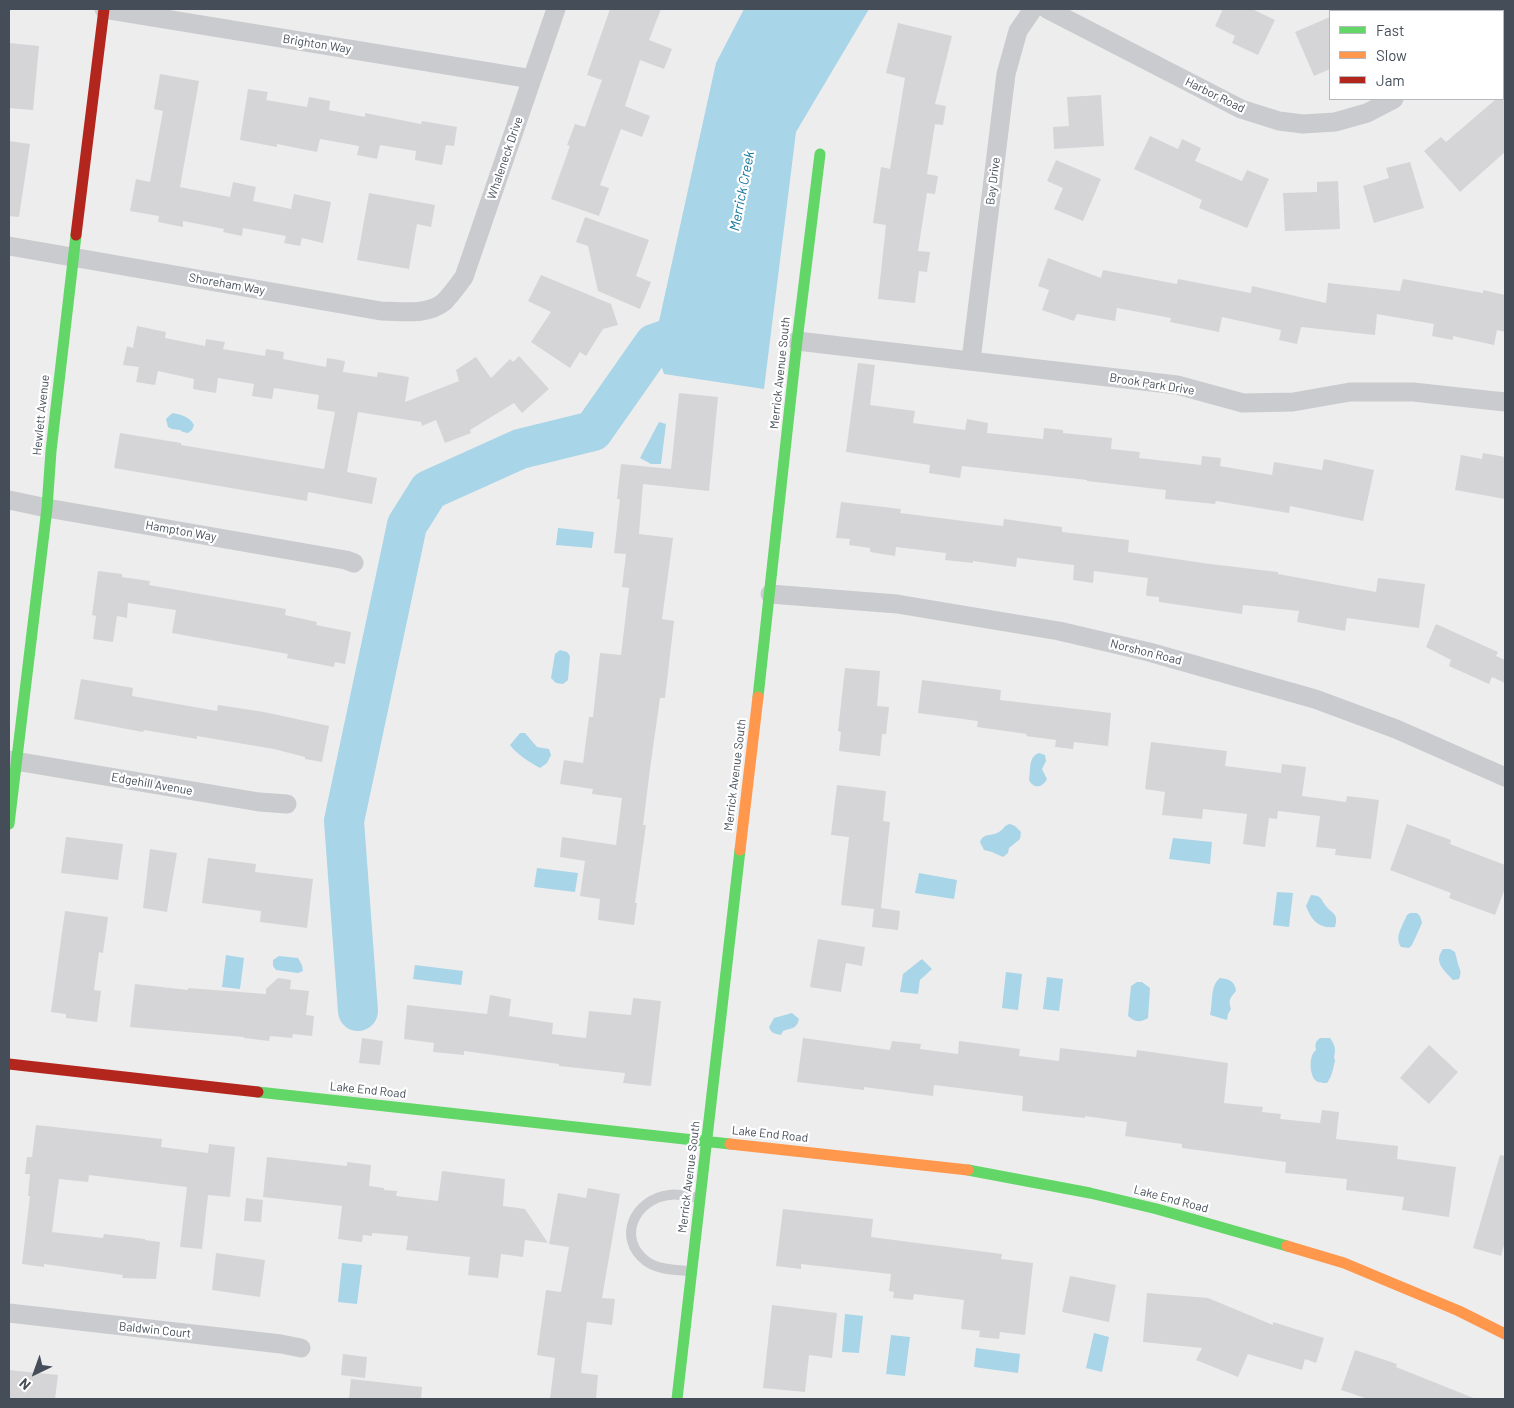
<!DOCTYPE html>
<style>
body{margin:0}
#map{position:relative;width:1514px;height:1408px;overflow:hidden;background:#eeeded;font-family:Barlow,sans-serif}
canvas{display:block}
.frame{position:absolute;inset:0;border:10px solid #454e58;pointer-events:none}
.legend{position:absolute;left:1329px;top:10px;width:175px;height:90px;box-sizing:border-box;background:#fff;border:1px solid #b5b8bc;margin:0;padding:6px 9px;list-style:none;font-size:15px;color:#454e58}
.legend li{display:flex;align-items:center;gap:10px;height:25px}
.legend b{width:25px;border:1px solid #b5b8bc}
.north{position:absolute;left:10px;top:1348px;width:50px;height:50px;-webkit-text-stroke:4px #fff;paint-order:stroke;rotate:222deg;font-size:14px;font-weight:700;line-height:20px;text-align:center;color:#454e58}
.north::after{content:'';display:block;margin:auto;width:18px;height:22px;background:#454e58;clip-path:polygon(50% 0,100% 100%,50% 72%,0 100%)}
</style>
<div id="map">
<canvas width="1514" height="1408"></canvas>
<div class="frame"></div>
<ul class="legend">
<li><b style="height:6px;background:#63d668"></b>Fast</li>
<li><b style="height:6px;background:#ff974d"></b>Slow</li>
<li><b style="height:6px;background:#b3261e"></b>Jam</li>
</ul>
<div class="north">N</div>
</div>
<script>
const ctx = document.querySelector('canvas').getContext('2d');
ctx.lineJoin = 'round';
function fill(path, color) { ctx.fillStyle = color; ctx.fill(path, 'evenodd'); }
function strokePath(path, color, width, dash) { ctx.strokeStyle = color; ctx.lineWidth = width; ctx.lineCap = dash ? 'butt' : 'round'; ctx.setLineDash(dash || []); ctx.stroke(path); }
function label(font, color, halo, rows, align = 'center') {
  ctx.font = font + ' Barlow,sans-serif'; ctx.lineWidth = 4.5; ctx.setLineDash([]); ctx.textBaseline = 'middle'; ctx.strokeStyle = halo; ctx.fillStyle = color; for (const [text, x, y, turn = 0] of rows) {
    ctx.save(); ctx.translate(x, y); ctx.rotate((+turn || 0) * Math.PI / 180); ctx.textAlign = isNaN(turn) ? turn : align; if (halo) ctx.strokeText(text, 0, 0); ctx.fillText(text, 0, 0); ctx.restore();
  }
}
fill(new Path2D(`
 M744,9H869L796,132L764,389L664,374L654,344L716,63Z
 M173,413C182,415 190,417 194,425L192,430L188,433L183,432L180,430L172,429L168,427L166,419L170,415Z
 M659,422L666,424L661,464H651L640,458Z
 M558,528L594,532L592,548L556,545Z
 M560,650L567,652L570,656L568,680L563,684L556,683L551,678L555,654Z
 M520,733H525L537,747L549,749L551,755L547,763L540,768C531,763 515,753 510,745Z
 M1039,753L1045,755L1046,761L1042,769L1047,779C1043,787 1034,790 1029,780C1031,769 1028,757 1039,753Z
 M1010,824L1015,826L1021,832L1020,839L1009,848L1008,853L1003,857L992,852L984,850L980,842C984,832 991,837 999,832C1004,829 1004,825 1010,824Z
 M1173,838L1212,842L1210,864L1169,859Z
 M537,868L578,873L575,892L534,887Z
 M919,873L957,880L954,899L915,893Z
 M1277,892L1293,893L1289,927L1273,925Z
 M1311,895C1323,896 1320,899 1326,906C1332,914 1339,913 1335,927C1319,929 1311,920 1306,906Z
 M1410,913H1417L1420,916L1422,923L1412,945L1409,948L1401,947C1394,937 1403,925 1407,915Z
 M1443,949H1450L1455,952C1456,956 1457,960 1458,964C1460,970 1462,972 1459,979L1453,980C1444,970 1433,962 1443,949Z
 M226,955L244,958L240,989L222,987Z
 M279,956L298,958L302,965L303,971L298,973L276,970L273,966V960Z
 M922,959L932,969L920,980L918,994L900,992L903,974Z
 M415,965L463,971L461,985L413,979Z
 M1006,972L1022,974L1018,1010L1002,1008Z
 M1047,977L1063,979L1059,1011L1043,1009Z
 M1220,978C1229,979 1235,981 1236,991C1230,998 1228,1000 1231,1009L1228,1014L1227,1020L1210,1015C1213,1003 1210,985 1220,978Z
 M1137,982H1142L1150,988L1148,1018C1139,1023 1135,1022 1128,1016L1131,986Z
 M792,1013L799,1019C797,1029 791,1028 783,1031L781,1035C775,1034 771,1033 769,1027L774,1018Z
 M1320,1038H1330C1335,1045 1336,1049 1334,1057L1335,1061C1333,1068 1332,1077 1327,1083C1323,1083 1318,1083 1315,1080C1309,1073 1309,1055 1316,1050C1315,1044 1315,1042 1320,1038Z
 M342,1263L362,1265L357,1304L338,1302Z
 M845,1314L863,1316L859,1353L842,1352Z
 M1094,1333L1109,1337L1102,1372L1086,1368Z
 M891,1335L910,1337L905,1376L886,1374Z
 M976,1348L1020,1354L1018,1373L974,1367Z`), '#a8d5e8');
strokePath(new Path2D(`
 M358,1011L344,821L407,525L429,490L520,449L593,431L654,344L706,326`), '#a8d5e8', 40);
fill(new Path2D(`
 M610,9H661L649,40L672,49L664,69L640,60L625,106L650,116L642,137L621,129L600,185L609,188L599,216L551,199L570,146L567,145L575,124L585,127L602,80L587,75Z
 M1223,9H1252L1275,20L1258,55L1232,43L1235,36L1215,26Z
 M1330,17V69L1314,76L1295,32Z
 M898,23L952,36L935,104L946,106L943,125L935,124L927,174L938,176L935,194L927,193L918,251L930,252L927,272L919,271L915,303L878,299L886,225L873,223L881,167L890,169L905,78L886,73Z
 M9,43L39,46L33,110L9,108Z
 M160,74L199,81L180,187L230,197L233,182L256,187L253,201L291,209L294,194L331,202L323,243L302,238L300,246L284,243L286,236L243,228L242,236L223,232L224,229L183,221V227L158,222L159,216L130,211L136,179L150,182L163,111L154,109Z
 M248,89L268,92L266,100L307,107L309,97L330,101L329,110L365,117V113L421,124L422,121L457,127L454,146L446,145L442,165L415,160L416,151L380,145L377,159L357,155L359,146L320,139L317,152L277,144V147L240,140Z
 M1505,91V152L1460,192L1424,151L1441,137L1446,142L1496,99H1503V93Z
 M1101,95L1104,146L1054,149L1053,127L1069,126L1067,97Z
 M1150,136L1178,149L1182,139L1201,148L1195,161L1242,181L1247,170L1269,179L1247,228L1199,208L1202,200L1134,169Z
 M9,141L30,144L19,217L9,216Z
 M1056,160L1101,179L1083,221L1054,209L1063,188L1047,181Z
 M1410,162L1424,208L1374,223L1363,186L1389,178L1386,168Z
 M1338,181L1340,229L1285,231L1283,193L1317,192V182Z
 M369,193L435,205L431,227L417,224L409,269L357,260Z
 M585,217L649,240L636,276L651,282L640,309L598,291L588,246L576,242Z
 M1048,258L1101,278L1103,270L1177,284L1178,279L1251,293L1252,286L1326,303L1328,283L1400,291L1403,279L1483,293V290L1505,295V332L1497,330L1494,345L1453,336V340L1432,336L1434,324L1377,314L1375,335L1301,327L1297,344L1279,340L1281,330L1222,317L1219,332L1170,322L1171,318L1117,308L1115,321L1077,314L1074,321L1042,310L1049,290L1038,286Z
 M541,275L611,304L618,325L603,329L586,356L580,352L570,368L531,342L551,312L528,301Z
 M137,326L166,332L165,338L205,346L206,339L225,342L223,349L265,356L266,349L284,352L283,359L326,367L327,358L345,361L343,372L377,377L378,372L409,377L405,402L459,381L456,370L476,357L491,378L510,359L513,362L519,356L549,389L522,413L514,403L470,430L471,433L445,443L436,420L422,426L421,422L358,412L347,472L377,478L372,504L308,492L307,501L114,468L120,433L181,443V445L324,469L335,412L317,409L319,395L274,388L272,399L252,396L254,384L218,378L216,393L193,389L194,379L158,371L155,385L136,382L139,367L123,365L127,346L133,348Z
 M858,363L875,365L870,405L915,411L913,423L965,430L967,419L988,423L987,433L1043,439L1044,428L1063,430V433L1112,438L1111,449L1140,452L1139,458L1201,465L1202,456L1221,458L1220,466L1272,475L1274,462L1322,470L1324,459L1374,470L1363,521L1290,506L1289,513L1216,501L1215,504L1165,499L1166,490L1087,481V480L962,466L960,478L929,473L930,465L846,452Z
 M679,393L718,397L709,491L643,484L639,534L673,538L662,619L674,621L665,698H660L650,769L643,825H646L635,903H637L634,925L598,920L600,899L580,896L585,861L560,857L562,837L616,845L622,798L592,794L593,789L560,784L564,760L583,763L589,717H593L600,653L621,655L629,588L622,587L626,554L614,553L620,499H617L621,464L671,469Z
 M1483,453L1505,457V499L1455,490L1461,455L1482,459Z
 M841,502L901,509L900,513L1003,526L1004,519L1062,527V532L1129,540L1128,552L1210,564L1278,572V574L1376,592L1378,578L1425,584L1419,628L1347,618L1345,631L1297,622L1299,611L1243,605L1242,614L1159,602V597L1147,596L1146,594L1148,578L1094,571L1093,583L1073,580L1074,565L1017,558L1016,567L973,561V563L945,560L946,553L896,547L895,556L870,552V548L849,545L850,539L836,538Z
 M98,571L122,574V577L150,581L149,585L286,609L285,615L317,622L316,625L351,632L345,664L335,662L334,667L287,658L288,654L172,633L176,610L128,603L127,618L117,616L113,642L93,639L96,616L92,615Z
 M1436,624L1498,652L1496,656L1505,660V683L1492,677L1489,684L1449,666L1451,660L1426,647Z
 M845,668L880,671L877,706L889,707L886,734H882L880,756L839,751L841,732L838,731Z
 M81,679L133,688L132,696L217,711L218,705L264,712L329,726L322,762L305,759V757L274,749L197,736V739L144,730L143,732L74,719Z
 M922,680L1001,690L1000,700L1111,713L1108,746L1074,742L1073,749L1055,747L1056,740L1026,736L1027,734L977,727L978,721L918,713Z
 M1151,742L1227,751L1225,766L1281,773L1282,764L1306,767L1302,796L1346,802L1347,796L1379,800L1371,859L1335,855L1336,849L1316,847L1320,816L1278,811L1277,819L1269,818L1265,847L1243,844L1247,814L1203,809L1202,819L1162,815L1165,792L1145,789Z
 M837,785L886,791L883,821L890,822L881,908L900,911L898,930L872,927L874,909L841,905L849,837L831,835Z
 M1407,824L1451,840L1450,844L1505,865V888L1495,915L1449,898L1451,893L1390,870Z
 M66,837L123,844L118,880L61,873Z
 M150,849L177,853L167,912L143,908Z
 M208,858L256,864L255,872L313,879L307,928L260,922L261,911L202,903Z
 M65,911L108,917L103,953L99,952L94,990L101,991L97,1022L66,1018V1014L51,1012Z
 M818,939L865,947L862,966L846,963L841,992L810,987Z
 M278,978L291,980L290,989L309,991L306,1015L314,1016L312,1036L293,1034L292,1038L270,1036L269,1041L244,1038V1037L130,1027L135,984L188,990V988L266,994V989Z
 M490,995L511,999L509,1016L553,1023L552,1034L586,1038L589,1011L631,1015L633,998L661,1001L651,1086L623,1083L625,1073L559,1066V1064L464,1051V1055L433,1052L434,1043L404,1039L407,1005L487,1014Z
 M362,1038L383,1041L380,1065L359,1063Z
 M803,1038L890,1050L892,1041L921,1044L920,1049L958,1054L959,1041L1020,1049L1019,1056L1059,1061L1060,1048L1136,1057L1137,1050L1228,1063L1224,1103L1263,1107L1262,1112L1281,1114L1280,1119L1320,1123L1322,1110L1339,1112L1336,1139L1398,1146L1397,1159L1456,1167L1449,1217L1402,1210L1404,1197L1346,1190L1347,1179L1285,1173L1286,1162L1182,1148V1144L1125,1136L1127,1122L1085,1116V1118L1022,1111L1023,1096L934,1085L933,1096L864,1087V1090L797,1082Z
 M1429,1045L1458,1072L1429,1104L1400,1078Z
 M36,1125L162,1139L161,1147L208,1153L209,1144L235,1147L230,1197L208,1195L202,1249L180,1247L187,1187L89,1175L88,1182L59,1179L52,1232L103,1238L104,1234L145,1239V1240L160,1242L156,1279L122,1278L123,1275L44,1264V1267L22,1264L30,1196H28L30,1174H25L27,1157H32Z
 M1500,1155L1505,1156V1242L1501,1256L1473,1248Z
 M267,1157L347,1166V1162L371,1165L369,1186L384,1188V1190L397,1191L396,1196L438,1201L442,1171L505,1179L503,1206L525,1209L548,1243L525,1240L523,1257L501,1254L498,1278L468,1275L470,1257L406,1250L408,1236L372,1233V1236L363,1235L362,1242L338,1239L342,1206L263,1197Z
 M588,1188L620,1194L602,1298L615,1299L612,1325L587,1322L581,1373L598,1375L596,1399H550L555,1358L537,1355L546,1290L561,1292L569,1247L549,1244L558,1193L586,1198Z
 M246,1198L263,1200L261,1222L244,1221Z
 M783,1209L873,1219L871,1237L1002,1254L1001,1259L1033,1263L1025,1335L1000,1332L999,1339L979,1337L980,1331L961,1329L964,1300L914,1294L913,1300L893,1298L894,1292L889,1291L891,1274L801,1264V1269L776,1266Z
 M216,1253L265,1260L260,1297L212,1290Z
 M1070,1276L1116,1285L1109,1322L1062,1312Z
 M1147,1293L1208,1298L1273,1325V1322L1324,1338L1316,1363L1305,1359L1302,1370L1248,1354L1238,1377L1196,1360L1202,1348L1143,1342Z
 M772,1305L837,1313L832,1358L809,1355L805,1392L763,1388Z
 M1355,1350L1397,1364L1396,1367L1476,1399H1368L1341,1390Z
 M343,1354L367,1357L365,1378L341,1375Z
 M9,1370L58,1375L55,1399H9Z
 M351,1379L422,1387L421,1399H349Z`), '#d5d5d7');
strokePath(new Path2D(`
 M691,1271C677,1270 658,1270 646,1261C616,1238 635,1199 669,1195C678,1193 690,1197 699,1198`), '#c9cbce', 10);
strokePath(new Path2D(`
 M104,9L532,79
 M1047,9L1241,109L1279,121L1303,124L1335,122L1367,113L1394,99
 M1464,11L1465,9
 M9,246L381,311C401,311 427,316 444,302C451,295 458,285 464,277L556,9
 M797,341L1177,385L1243,403L1293,402L1350,392H1413L1505,402
 M971,360L1006,74L1018,31L1033,9
 M9,500L47,508L346,560L354,563
 M770,594L897,604L1059,631L1149,652L1315,699L1396,729L1505,777
 M9,760L259,802L287,804
 M9,1313L281,1344L301,1348`), '#c9cbce', 19);
strokePath(new Path2D(`
 M758,697L797,341L820,154
 M9,824L47,508L51,451L76,235
 M258,1092L730,1144
 M968,1170L1090,1193L1157,1209L1287,1246
 M677,1399L740,850`), '#63d668', 11);
strokePath(new Path2D(`
 M740,850L758,697
 M730,1144L968,1170
 M1287,1246L1344,1263L1459,1311L1505,1334`), '#ff974d', 11);
strokePath(new Path2D(`
 M76,235L104,9
 M9,1064L258,1092`), '#b3261e', 11);
label('12px', '#454e58', '#fff', [
 ["Brighton Way",317,44,9],
 ["Harbor Road",1215,95,26],
 ["Whaleneck Drive",505,158,-71],
 ["Bay Drive",993,181,-83],
 ["Shoreham Way",227,284,10],
 ["Merrick Avenue South",780,373,-84],
 ["Brook Park Drive",1152,384,9],
 ["Hewlett Avenue",41,415,-84],
 ["Hampton Way",181,531,10],
 ["Norshon Road",1146,652,14],
 ["Merrick Avenue South",735,775,-83],
 ["Edgehill Avenue",152,784,10],
 ["Lake End Road",368,1090,6],
 ["Lake End Road",770,1134,6],
 ["Merrick Avenue South",689,1177,-83],
 ["Lake End Road",1171,1199,15],
 ["Baldwin Court",155,1330,6]
]);
label('italic 14px', '#14759c', '#fff', [
 ["Merrick Creek",742,191,-79]
]);
</script>
